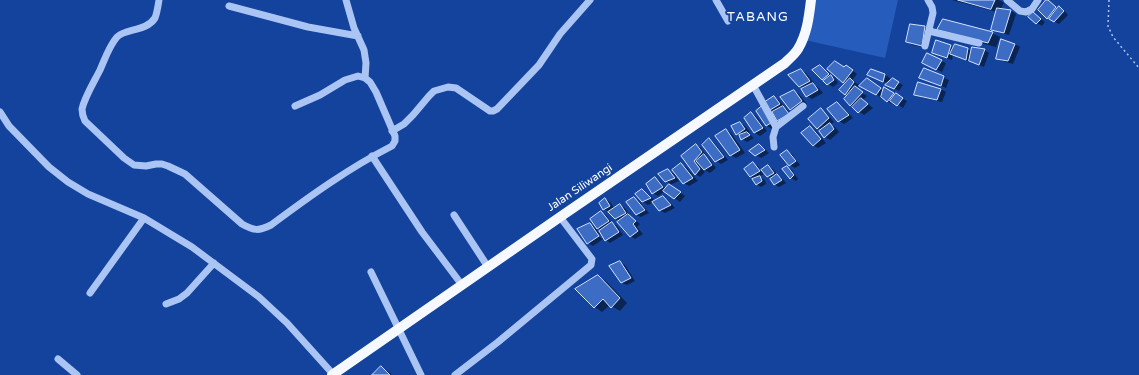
<!DOCTYPE html>
<style>
body{margin:0}
canvas{display:block;background:#13439d}
</style>
<canvas width="1139" height="375"></canvas>
<script>
const ctx = document.querySelector('canvas').getContext('2d');
ctx.lineJoin = 'round';
function fill(path, color) { ctx.fillStyle = color; ctx.fill(path, 'evenodd'); }
function strokePath(path, color, width, dash) { ctx.strokeStyle = color; ctx.lineWidth = width; ctx.lineCap = dash ? 'butt' : 'round'; ctx.setLineDash(dash || []); ctx.stroke(path); }
function label(font, color, halo, rows, align = 'center') {
  ctx.font = font + ' "Varela Round",sans-serif'; ctx.lineWidth = 4; ctx.setLineDash([]); ctx.textBaseline = 'middle'; ctx.strokeStyle = halo; ctx.fillStyle = color; for (const [text, x, y, turn = 0] of rows) {
    ctx.save(); ctx.translate(x, y); ctx.rotate((+turn || 0) * Math.PI / 180); ctx.textAlign = isNaN(turn) ? turn : align; if (halo) ctx.strokeText(text, 0, 0); ctx.fillText(text, 0, 0); ctx.restore();
  }
}
fill(new Path2D(`
 M815,0H898L885,58L805,40Z`), '#265cbb');
fill(new Path2D(`
 M952,0H999L1004,3L1000,10L1011,11L1016,14L1009,35L997,32L992,29L997,12Z
 M1047,1L1058,9L1059,7L1064,10L1068,15L1059,24L1048,18Z
 M1038,16L1045,22L1042,26L1037,23Z
 M925,27L930,30L927,48L912,45L907,42Z
 M992,33L1000,37L996,47L945,34Z
 M1002,40L1015,44L1020,47L1013,64L1002,61L997,58Z
 M956,45L972,51L973,48L985,50L989,53L984,67L953,55L952,60L939,56L934,53L950,46L954,48Z
 M941,61L946,63L942,72L928,65Z
 M820,67L826,70L836,79L838,83L833,87L828,84L822,79Z
 M844,68L851,69L857,74L852,80L859,85L856,89L867,96L863,100L873,108L864,115L850,105L848,96L845,94L846,84L828,69Z
 M924,69L949,80L946,88L920,78Z
 M801,70L806,73L815,84L814,85L818,87L823,93L812,99L807,96L804,89L800,86Z
 M872,70L885,75L890,78L889,83L898,82L903,85L899,91L887,84H888L873,77Z
 M872,82L884,91L885,89L907,101L903,108L894,102L892,104L861,85Z
 M918,83L941,89L946,92L942,102L920,97L915,94Z
 M794,91L799,94L807,104L795,112L790,109Z
 M774,97L779,100L793,117L783,124L778,121L773,112H774L771,110L766,103Z
 M837,103L842,106L853,118L844,124L839,121Z
 M821,110L826,113L834,122L830,125L835,127L839,132L830,140L825,137L821,131L822,130L818,128Z
 M757,111L775,126L772,129L767,126Z
 M751,113L756,116L767,131L760,136L755,133L745,118Z
 M740,123L745,126L750,132L748,133L754,138L747,142L742,139L741,136L737,134Z
 M810,127L815,130L826,143L818,148L813,145Z
 M726,130L731,133L745,153L736,158L731,155Z
 M709,140L714,143L728,160L721,164L716,161Z
 M696,145L701,148L707,156L706,157L709,159L716,168L710,173L701,168L705,172L700,177L696,174L682,156Z
 M759,145L764,148L769,153L761,158L756,155Z
 M787,151L792,154L800,165L795,168L790,165Z
 M753,164L758,166L761,171L768,166L773,169L778,175L782,178L786,183L779,187L774,184L772,179L765,173L759,177L765,180L766,184L761,187L756,184L755,179L750,177Z
 M681,165L686,167L698,181L689,186L684,183L678,176L676,177L679,181L670,185V184L666,181L668,170L676,175Z
 M787,167L792,170L798,179L796,181L791,178Z
 M655,178L660,181L666,189L670,185L685,196L680,202L665,191L658,196L653,193Z
 M642,190L647,193L655,201L663,197L668,200L675,208L665,213L659,210L654,202L648,205L643,202L636,194Z
 M634,198L639,201L649,213L641,217L636,215Z
 M605,199L610,202L615,209L620,205L625,208L631,217L640,224L637,227L643,234L635,239L630,236L620,221L616,219L610,212L604,209L600,203Z
 M601,212L606,215L612,223L617,226L623,235L610,243L602,236L603,235L602,230L598,228Z
 M590,224L595,227L601,236L595,232L594,234L603,239L593,246L588,243L579,229Z
 M620,262L625,265L635,281L627,285L622,283Z
 M598,277L606,281L627,303L620,311L610,305L602,312L595,307L577,290Z
 M381,367L389,372L392,375H373Z`), '#0007');
const building = new Path2D(`
 M958,0H995L991,9Z
 M1046,0H1048L1056,7L1047,19L1038,10Z
 M1059,6L1064,11L1054,22L1049,19Z
 M997,8L1011,10L1004,33L991,30Z
 M1033,12L1041,19L1036,24L1028,17Z
 M943,19L993,32L988,43L937,30Z
 M910,24L925,26L922,46L906,42Z
 M1001,39L1015,44L1008,61L996,59Z
 M936,40L951,45L947,58L932,53Z
 M955,44L968,48L966,60L950,54Z
 M972,47L985,49L979,65L969,61Z
 M927,53L942,60L936,70L922,63Z
 M835,61L844,67L846,65L853,70L843,83L827,69Z
 M820,65L829,74L822,80L812,70Z
 M924,68L944,76L941,86L919,78Z
 M801,69L810,81L799,87L788,75Z
 M871,69L885,74L883,82L867,75Z
 M831,75L834,80L827,85L823,81Z
 M850,78L854,82L845,95L839,90Z
 M867,78L881,88L876,95L859,86Z
 M893,78L899,82L894,89L885,85Z
 M918,82L941,89L937,100L914,95Z
 M813,83L818,90L806,97L801,89Z
 M855,86L863,92L850,106L844,99Z
 M884,87L894,93L887,102L881,97Z
 M794,90L802,101L790,110L780,97Z
 M896,93L903,98L897,106L890,101Z
 M774,96L780,104L770,110L765,102Z
 M861,98L868,104L858,113L852,107Z
 M837,102L849,115L838,122L827,109Z
 M762,106L771,123L766,126L756,111Z
 M783,106L789,114L777,121L772,112Z
 M821,108L829,118L817,129L808,119Z
 M751,112L763,128L754,133L744,118Z
 M740,122L745,129L736,135L731,126Z
 M830,123L834,129L824,138L819,131Z
 M810,126L821,139L813,146L801,133Z
 M726,129L740,150L730,156L715,136Z
 M747,132L750,135L741,140L739,135Z
 M709,138L724,157L715,162L702,145Z
 M696,144L702,152L694,161L700,169L695,175L681,156Z
 M759,144L765,150L755,156L749,151Z
 M787,150L796,161L789,166L780,155Z
 M704,154L712,165L704,170L696,161Z
 M753,162L760,171L750,177L744,169Z
 M681,163L693,178L683,184L672,170Z
 M768,165L774,173L767,177L761,170Z
 M787,166L794,175L790,179L782,169Z
 M668,169L675,178L665,182L658,174Z
 M777,174L782,180L774,185L770,179Z
 M760,176L762,181L756,185L752,179Z
 M655,177L663,187L652,194L646,184Z
 M669,184L681,192L674,199L663,191Z
 M642,189L651,198L642,202L635,194Z
 M663,196L671,205L659,211L652,202Z
 M634,197L645,210L636,215L626,202Z
 M605,198L610,206L603,210L599,203Z
 M620,204L626,213L615,219L608,212Z
 M601,211L609,221L597,229L590,219Z
 M628,214L636,221L633,224L638,231L630,237L617,222Z
 M612,222L619,232L605,241L599,231Z
 M590,223L599,236L587,244L577,229Z
 M620,261L631,278L621,283L609,266Z
 M598,275L620,298L611,308L603,299L594,308L575,289Z
 M381,366L390,375H372Z`);
fill(building, '#3d6cc4');
strokePath(building, '#d2e2fd', 1);
strokePath(new Path2D(`
 M1109,0L1108,26L1113,37L1139,68`), '#aac4f4', 1.5, [2, 3]);
strokePath(new Path2D(`
 M159,0C158,6 157,13 155,18C146,32 125,28 117,37C109,46 105,59 100,70C94,82 85,96 82,109C82,114 83,117 85,121L124,158L134,165L146,166L156,164H162L168,166L185,174L242,224C254,231 259,231 271,225C310,196 349,168 392,146L395,141V136L376,92L370,82L365,78L358,76L345,80L320,95L295,106
 M346,0L354,28L364,50L366,63L365,78
 M716,0L728,21
 M1007,0L1020,11L1026,12L1032,9L1038,0
 M229,6L308,27L358,36
 M929,31L979,43
 M925,46L933,13L932,7L928,0
 M753,85L776,127
 M0,112L9,126L49,167L68,182L88,194L144,218L192,247L259,297L287,323L333,374
 M392,131L404,124L413,115L429,96L434,91L448,87L456,88L490,111H493L497,109L539,65L560,34L590,0
 M774,147L773,137L776,127L803,106
 M372,156L422,232L462,285
 M454,215L488,267
 M371,272L421,375
 M90,293L144,218
 M166,304L179,299L187,293L214,263
 M58,359L77,375
 M455,375L498,342L591,265L592,259L560,217`), '#aac4f4', 7);
strokePath(new Path2D(`
 M332,375L560,217L785,63C789,59 795,54 798,49C807,34 809,17 811,0`), '#f6f9ff', 10);
label('11px', '#fff', '#13439d', [
 ["Jalan Siliwangi",580,188,-34]
]);
ctx.letterSpacing = '1px';
label('13px', '#fff', '#13439d', [
 ["TABANG",758,18]
]);
ctx.letterSpacing = '0px';
</script>
